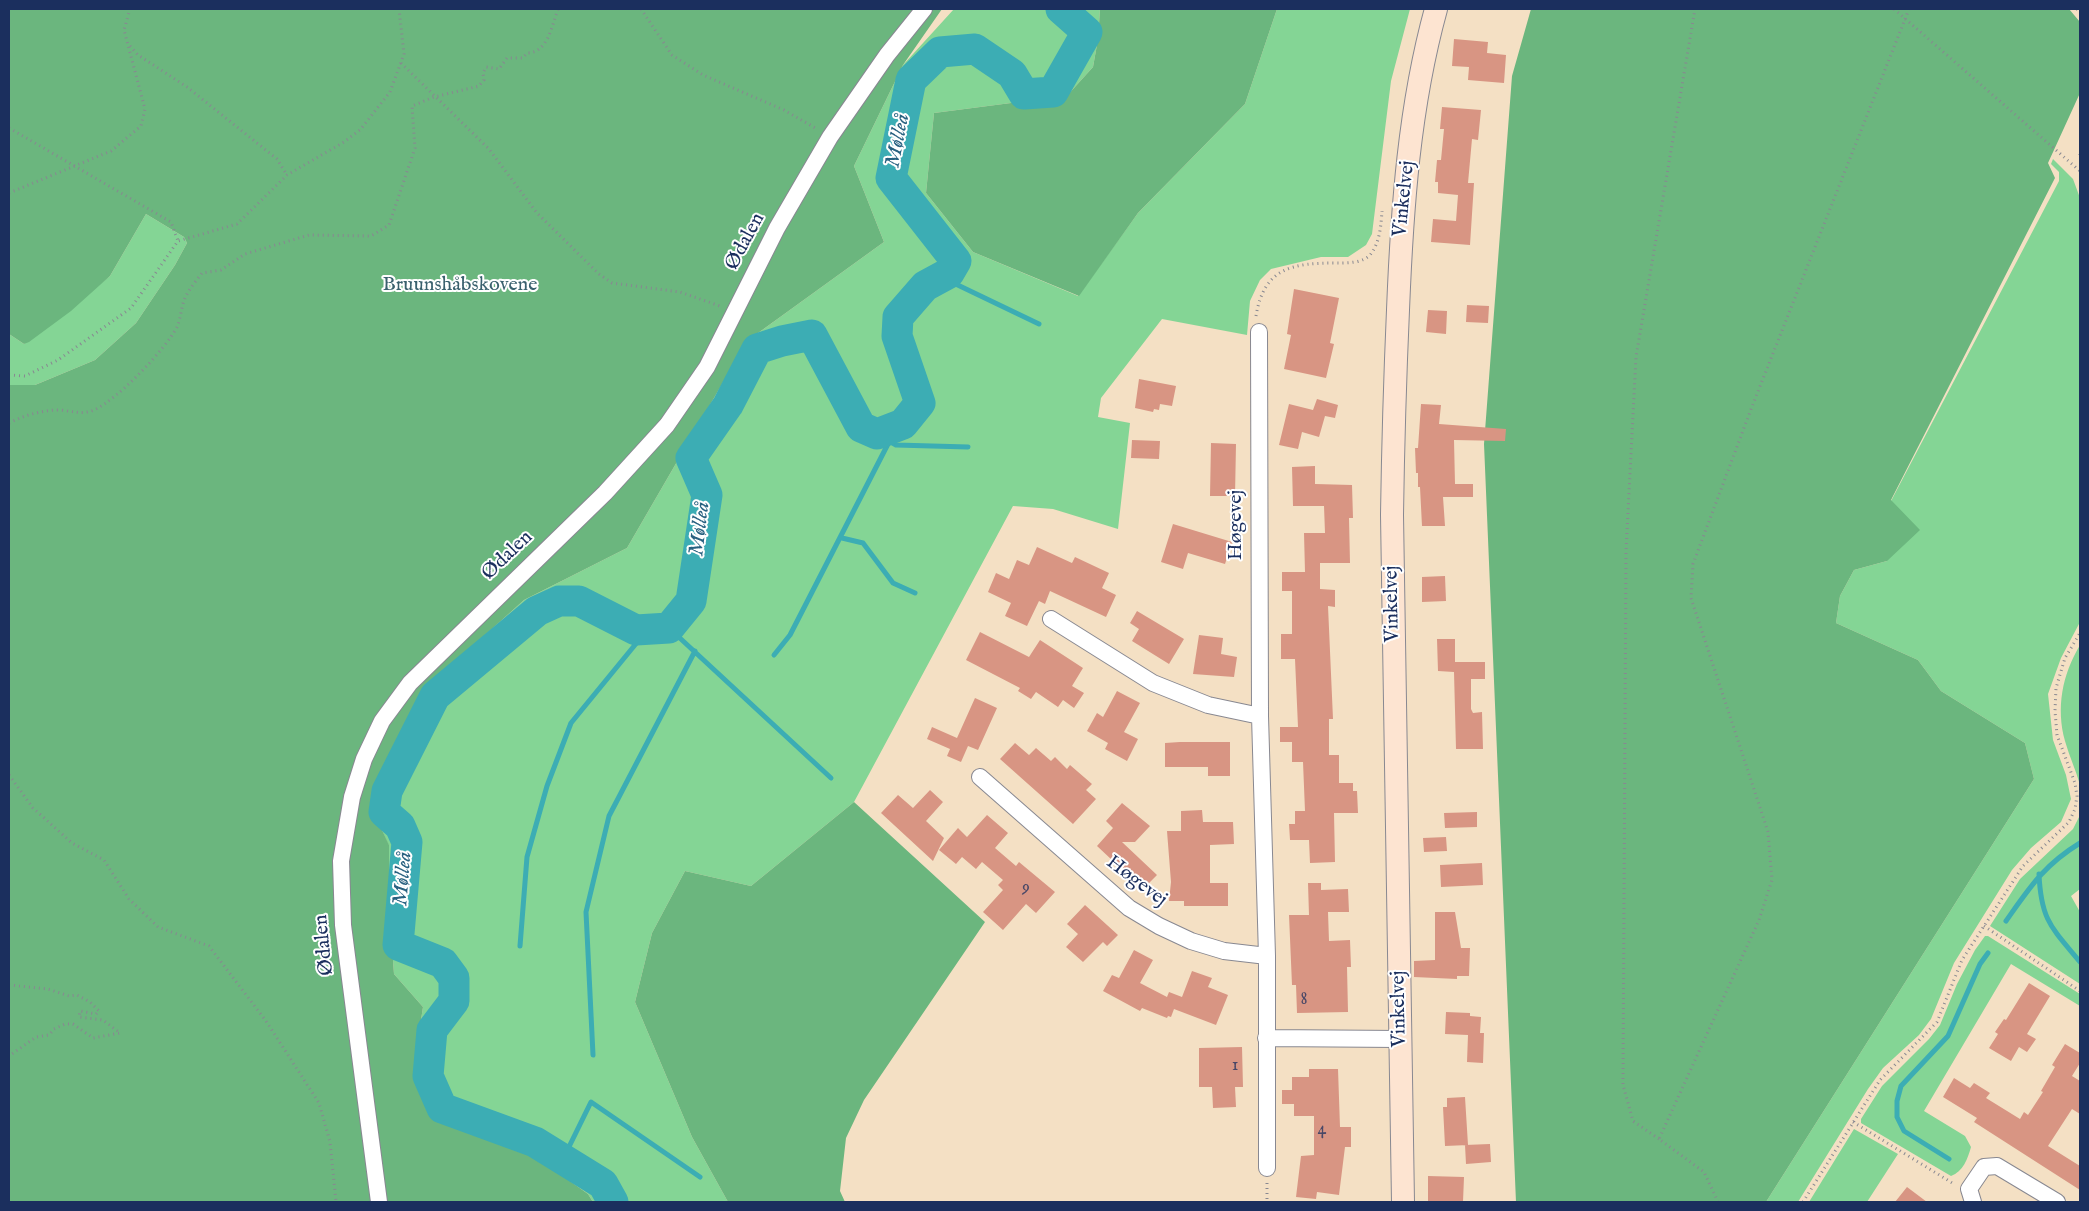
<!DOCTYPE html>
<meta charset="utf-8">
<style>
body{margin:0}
#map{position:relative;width:2089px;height:1211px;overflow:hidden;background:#f4e0c4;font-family:"IM FELL English",serif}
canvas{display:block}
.frame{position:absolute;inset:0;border:10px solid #1b2f5e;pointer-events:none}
</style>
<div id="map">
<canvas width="2089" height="1211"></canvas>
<div class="frame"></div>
</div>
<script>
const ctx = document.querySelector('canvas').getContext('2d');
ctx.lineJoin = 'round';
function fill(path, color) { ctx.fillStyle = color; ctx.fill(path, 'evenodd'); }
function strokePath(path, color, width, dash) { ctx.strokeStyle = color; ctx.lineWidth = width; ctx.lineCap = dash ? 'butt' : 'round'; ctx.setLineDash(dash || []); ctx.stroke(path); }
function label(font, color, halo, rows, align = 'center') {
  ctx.font = font + ' "IM FELL English",serif'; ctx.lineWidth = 4; ctx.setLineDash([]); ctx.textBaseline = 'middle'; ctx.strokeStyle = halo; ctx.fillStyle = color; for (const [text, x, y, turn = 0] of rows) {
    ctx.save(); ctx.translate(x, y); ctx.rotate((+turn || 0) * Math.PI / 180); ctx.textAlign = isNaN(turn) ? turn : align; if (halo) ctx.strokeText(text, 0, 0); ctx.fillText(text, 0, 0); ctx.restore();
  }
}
fill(new Path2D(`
 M954,9H1100L1098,39L1093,67L1064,99L1034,100L934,113L926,193L973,252L1078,296L1138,213L1245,104L1277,9H1410L1391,81L1372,234L1366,245L1348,257H1321L1271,269L1260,280L1250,301L1247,335L1162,319L1101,398L1098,417L1130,423L1118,529L1053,509L1013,506L854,802L751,886L685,871L652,933L635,1002L692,1137L728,1202H593L588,1194L531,1153L466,1128L430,1100L417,1046L423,1007L394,974L389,906V846L374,813L394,756L432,683L524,600L627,548L747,341L884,242L854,166L903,65Z
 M2053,159L2073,179L2080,198V622L2061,658L2048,694L2053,740L2066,775L2071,799L2061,822L2031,848L2012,870L1954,963L1931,1019L1919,1035L1883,1068L1868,1089L1798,1202H1766L2034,779L2025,743L1941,691L1918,660L1836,623L1840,596L1854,570L1887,561L1891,501L2059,181V172L2051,164Z
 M146,214L184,237L187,243L175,265L136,323L95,360L35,385H9V334L24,344L110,276Z
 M2080,645V785C2076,770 2069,756 2065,741C2056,708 2062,675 2080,645Z
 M2080,815V889L2071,896L2080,912V984L1990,926L2020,879L2073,829Z
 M1985,936H1988L2080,994V1006L2011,964L1924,1111L1965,1136L1971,1147C1968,1158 1963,1172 1951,1176L1861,1123V1119L1882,1086L1929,1039L1940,1025L1957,984L1975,950Z
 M1854,1129L1898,1154L1867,1202H1809Z`), '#84d595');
fill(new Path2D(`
 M9,9H942L903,65L854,166L884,242L747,341L627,548L524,600L432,683L394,756L374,813L389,845V906L394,974L423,1007L417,1046L430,1100L466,1128L531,1153L588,1194L593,1202H9V385H35L95,360L136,323L175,265L187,243L184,237L146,214L110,276L71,311L29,342L24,344L9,334Z
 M1100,9H1277L1245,104L1138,213L1079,296L973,252L926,193L934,113L1034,100L1064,99L1093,67L1098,39Z
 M1531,9H2069L2080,22V93L2048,163L2055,178L1891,500L1920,530L1887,561L1854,570L1840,596L1836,623L1918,660L1941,691L2025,743L2034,779L1766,1202H1516L1484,444L1512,76Z
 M854,802L985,922L864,1100L846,1138L840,1191L845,1202H728L692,1137L635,1002L652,933L685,871L751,886Z`), '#6bb67e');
strokePath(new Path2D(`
 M941,277L1039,324
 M877,434L896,445L968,447
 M842,538L863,543L893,583L915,593
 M669,628L831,778
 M774,655L790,635L889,442
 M2039,874C2041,921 2052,928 2080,962
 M2006,921C2030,887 2044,865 2080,843
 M520,946L527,857L547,786L571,723L648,629
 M593,1055L586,912L609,816L695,651
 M563,1159L591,1102L700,1177
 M1949,1159L1904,1131L1897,1117V1101L1901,1086L1948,1036L1980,964L1988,953`), '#3cadb4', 5);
strokePath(new Path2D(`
 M613,1202L603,1184L535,1142L442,1108L428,1076L432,1030L454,1001V978L443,963L398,945L407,842L400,826L384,812L387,791L435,696L537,611L559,601H579L636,630L669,628L691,601L707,495L691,458L728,405L757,349L782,341L812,335L861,427L877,434L903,424L920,403L897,336L898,317L925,286L949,273L956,261L891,178L911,80L940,52L975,49L1012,74L1024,94L1053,92L1087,32L1061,9`), '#3cadb4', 31);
fill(new Path2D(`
 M1454,39L1488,42L1487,53L1506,55L1504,83L1468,80L1469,67L1452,66Z
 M1442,107L1481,110L1478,140L1472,139L1468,183H1474L1470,245L1431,242L1433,219L1456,221L1458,195L1438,193V182H1435L1437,160H1441L1444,129H1440Z
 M1294,289L1339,298L1330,343L1334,344L1326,378L1284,369L1291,335L1287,334Z
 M1467,305L1489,306L1488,323L1466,322Z
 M1428,310L1447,311L1446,334L1426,332Z
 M1139,379L1176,386L1172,406L1160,404L1159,410L1154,409L1153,412L1135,408Z
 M1317,399L1338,405L1335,418L1325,416L1319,437L1302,432L1298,449L1279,445L1289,404L1313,410Z
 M1421,404L1441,405L1439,424L1506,429L1505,441L1454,440L1455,484H1473V497H1443L1445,526H1422L1420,487H1418V473H1416L1415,448H1418Z
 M1132,440L1160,441L1159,459L1131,458Z
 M1211,443L1236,444L1235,496H1210Z
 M1315,466V484L1352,485L1353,518H1349L1350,563H1320V589L1335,590V607L1328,606L1333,719H1329V755H1339V783H1353V791H1357L1358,813H1334L1335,862L1310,863L1309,840H1290L1289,824H1295V811H1305L1303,762H1292V742H1280V727H1298L1295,659H1281V634H1292V591H1282V572H1305L1304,533H1325L1324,506H1293L1292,467Z
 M1173,524L1232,542L1225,564L1188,553L1183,569L1161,562Z
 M1037,547L1072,563L1075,557L1109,573L1102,588L1116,595L1106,617L1050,591L1045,604L1039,601L1027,626L1005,616L1011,603L988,592L996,573L1009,579L1017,560L1029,565Z
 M1445,576L1446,601L1422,602V577Z
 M1137,611L1184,639L1169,664L1132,641L1139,629L1130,623Z
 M980,632L1029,657L1040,640L1083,668L1072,686L1084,693L1074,708L1063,700L1058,707L1036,692L1031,699L1018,691L1020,688L966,660Z
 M1199,635L1223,638L1221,654L1237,657L1234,677L1193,674Z
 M1437,639H1455V662H1485V679H1471V709L1473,713L1482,712L1483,749H1456L1454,672L1438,671Z
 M1117,691L1140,703L1124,732L1138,739L1127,761L1105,749L1108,743L1087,731L1097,713L1103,717Z
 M975,698L997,708L978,750L968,746L961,762L947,756L950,749L927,739L932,727L957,738Z
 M1180,742H1230V776H1208V767H1165V743Z
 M1015,743L1029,755L1036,748L1051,761L1055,757L1067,769L1070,765L1092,784L1086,790L1096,799L1073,824L1000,759Z
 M930,790L943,802L926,821L944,838L933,861L881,813L898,795L913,808Z
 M1122,803L1150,826L1135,842H1122L1157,875L1143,889L1097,846L1113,828L1106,821Z
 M1202,810L1203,822H1233L1234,844L1210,845V883H1228V906H1184V901H1169L1171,882L1167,831H1181V811Z
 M1477,812V827L1445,828L1444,813Z
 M987,815L1008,833L995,848L1016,866L1019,862L1055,892L1036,913L1026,904L1003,930L983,912L1003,890L998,885L1003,880L982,862L976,869L962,857L956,864L939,850L958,828L967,837Z
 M1446,837L1447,851L1424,852L1423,838Z
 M1482,863L1483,885L1441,887L1440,865Z
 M1308,883H1321V890L1348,889L1349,912H1328L1329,941L1350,940L1351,967H1347L1348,1012L1297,1013L1296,985H1292L1289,915H1309Z
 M1085,905L1118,935L1107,946L1103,942L1083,962L1066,947L1078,934L1067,924Z
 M1435,912H1455L1461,948H1470L1469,976H1457V979L1414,977V961L1435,960Z
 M1134,950L1153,960L1140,983L1167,997L1169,992L1182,997L1192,971L1212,978L1208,987L1228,995L1216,1025L1174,1009L1171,1017L1168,1016L1167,1018L1142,1008L1140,1011L1103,991L1112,975L1119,978Z
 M2029,983L2050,996L2027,1034L2036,1039L2027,1052L2019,1047L2011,1061L1989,1048L1998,1034L1995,1032L2004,1019L2006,1020Z
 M1446,1012L1470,1013V1016L1481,1017L1480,1033H1484L1483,1063L1467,1062L1468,1035L1445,1034Z
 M2065,1044L2080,1053V1063L2072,1076L2080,1081V1114L2072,1109L2048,1146L2080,1166V1190L1974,1122L1977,1118L1943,1097L1954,1078L1970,1088L1974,1083L1990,1093L1986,1098L2020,1119L2024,1112L2028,1115L2043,1092L2041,1091L2055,1067L2052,1065Z
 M1242,1047L1243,1087H1235L1236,1107L1213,1108L1212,1087H1199V1048Z
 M1309,1069H1338L1340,1127H1351V1147H1345L1339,1195L1317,1192L1316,1199L1296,1197L1301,1156L1314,1155V1116H1294V1104H1282V1090H1292V1077H1309Z
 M1465,1097L1468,1145L1445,1146L1443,1107H1447V1098Z
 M1490,1144L1491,1162L1466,1164L1465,1145Z
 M1428,1176L1464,1177L1463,1202H1428Z
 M1907,1187L1927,1202H1895Z`), '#d89583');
const street = new Path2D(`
 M1259,332L1260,716L1267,956V1168
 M1051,619L1153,683L1208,705L1260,716
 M980,777L1129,908L1159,926L1191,941L1224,951L1267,956
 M1266,1038L1400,1039
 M379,1202L343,925L341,861L352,797L364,759L382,721L410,683L605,493L667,425L707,367L777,228L830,137L887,55L924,9
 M1973,1202L1969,1189L1984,1167L1997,1166L2057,1202`);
const secondary = new Path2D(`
 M1403,1202L1392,515C1393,447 1395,378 1398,310C1402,209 1409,107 1436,9`);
strokePath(street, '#888891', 18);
strokePath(secondary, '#888891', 24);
strokePath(new Path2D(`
 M641,9L672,55L703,75L784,110L817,129
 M1894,9L2080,171
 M2077,9L2080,13
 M130,46L138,55L187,87L277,159L287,175
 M401,63L489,149L537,213L599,274L612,283L680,292L720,306
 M9,128L171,222L178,241
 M2080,154V158
 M9,193L111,151L141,126L145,109L124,30L130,9
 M1256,316C1264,267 1293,263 1337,263C1348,263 1362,263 1370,255C1380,243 1381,225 1382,211
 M9,375L25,376L58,360L131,308L178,241L237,224L287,175L344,142L360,130L390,92L404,54L399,9
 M9,423C25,415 42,410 60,410C72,411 82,415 94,410C117,400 165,350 177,327C181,318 181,307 185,298C189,289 196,281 202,273L221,270L245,254L309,235L371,236L389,225L415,148L412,106L434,97L479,86L484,80L483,73L486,67L499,69L507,58H523L527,53C548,53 552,25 558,9
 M9,775L33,808L72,843L104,860L129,899L158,927L209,946L266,1021L319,1103L330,1142L336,1202
 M1984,926L2080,991
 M9,985L48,989L69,996L77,995L90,1002L99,1011L96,1014L80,1011L79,1017L103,1020L120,1033L93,1038L73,1024H65L54,1029L49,1035L36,1037L9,1056
 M1853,1122L1954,1184
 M1659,1139L1633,1121L1623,1085L1626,551L1636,357L1695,9
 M1267,1183V1202
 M1718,1202L1704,1172L1659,1139L1759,920L1772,880L1768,832L1691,598L1693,564L1753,404L1909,9
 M1803,1202L1880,1080L1937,1022L1962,960L2023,866L2069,822L2075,809L2077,796L2075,783L2057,735L2055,711L2056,688L2065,658L2080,633`), '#888891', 3, [1, 4]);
strokePath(street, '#fff', 16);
strokePath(secondary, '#fde4d1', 22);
label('18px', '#4a4867', null, [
 ["9",1026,888],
 ["8",1304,1000],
 ["1",1235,1066],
 ["4",1322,1130]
]);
label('20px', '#1b2f5e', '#fff', [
 ["Vinkelvej",1405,199,-84],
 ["Ødalen",746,242,-62],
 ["Høgevej",1237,525,-90],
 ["Ødalen",508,556,-44],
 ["Vinkelvej",1393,604,-91],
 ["Høgevej",1136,882,37],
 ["Ødalen",325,945,-96],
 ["Vinkelvej",1400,1009,-91]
]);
label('20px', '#3a616e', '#fff', [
 ["Bruunshåbskovene",460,286]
]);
label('italic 21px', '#286180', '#fff', [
 ["Mølleå",899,141,-79],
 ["Mølleå",701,529,-83],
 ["Mølleå",404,879,-85]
]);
</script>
